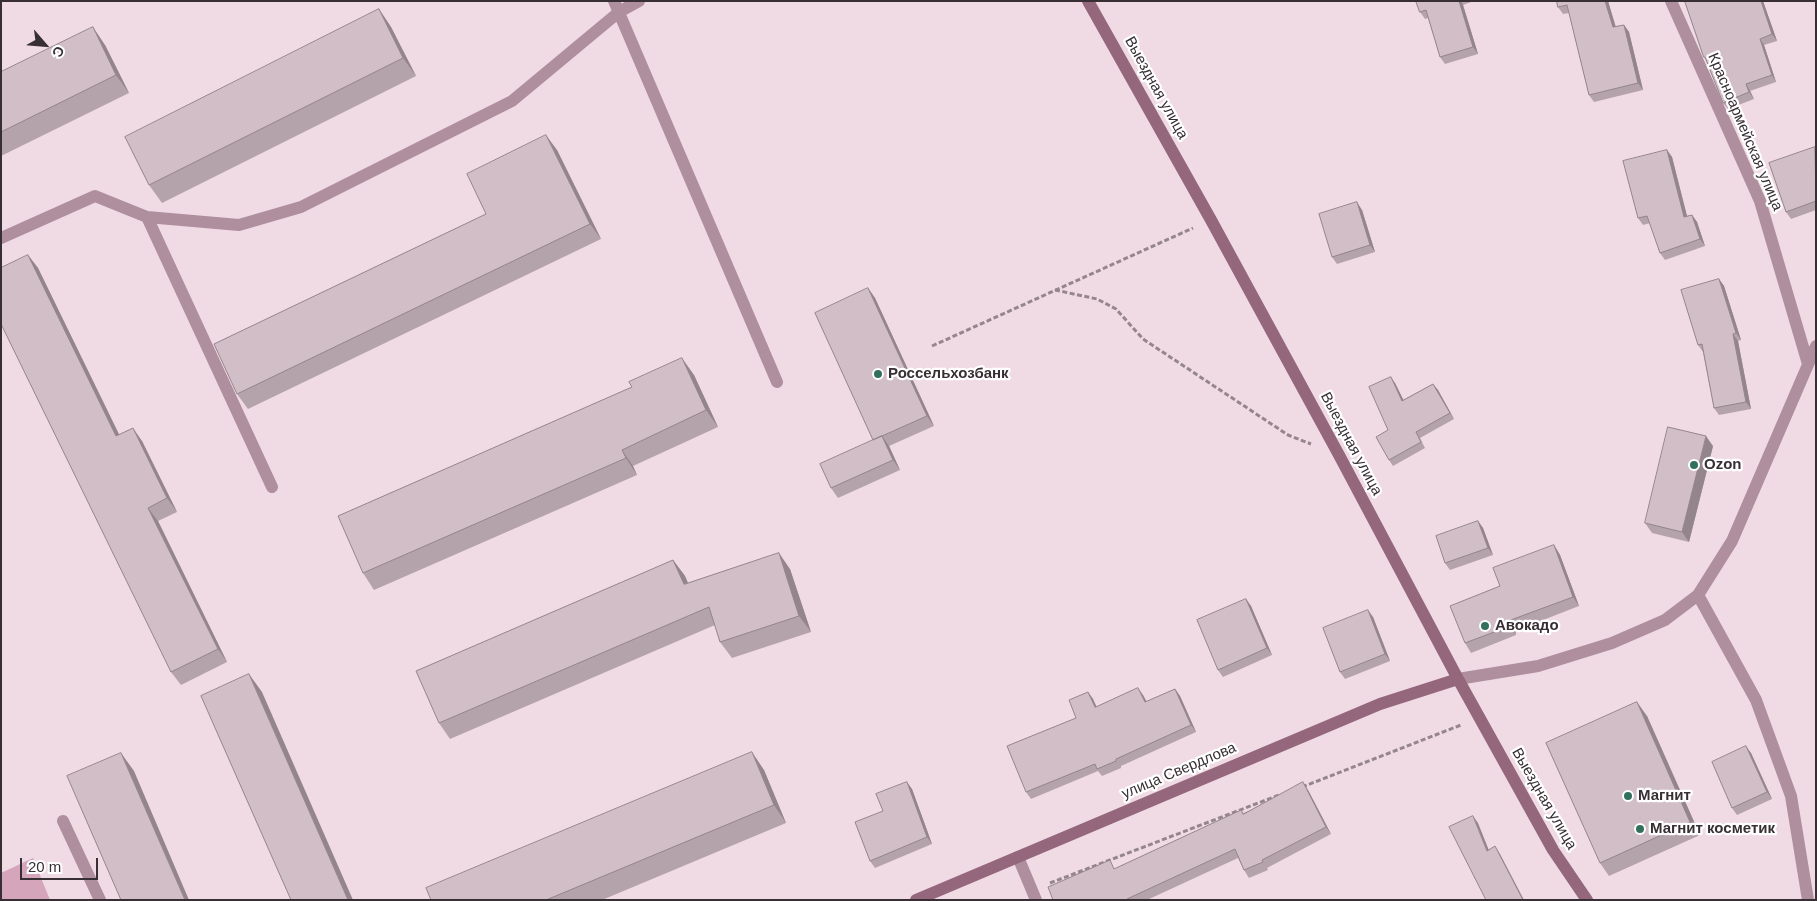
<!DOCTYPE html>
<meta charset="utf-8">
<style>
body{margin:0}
#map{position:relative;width:1817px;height:901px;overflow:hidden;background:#f0dbe4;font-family:Arial,sans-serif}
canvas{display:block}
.frame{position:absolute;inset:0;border:2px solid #372f33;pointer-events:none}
.north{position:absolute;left:20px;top:20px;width:50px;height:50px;-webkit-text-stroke:4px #fff;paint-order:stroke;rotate:117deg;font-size:14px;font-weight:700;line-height:20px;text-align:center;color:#372f33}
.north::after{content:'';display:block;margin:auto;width:18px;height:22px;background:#372f33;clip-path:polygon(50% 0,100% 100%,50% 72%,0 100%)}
.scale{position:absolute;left:20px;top:858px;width:78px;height:22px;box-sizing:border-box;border:2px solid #372f33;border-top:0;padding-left:6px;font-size:15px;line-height:18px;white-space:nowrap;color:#372f33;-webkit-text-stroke:4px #fff;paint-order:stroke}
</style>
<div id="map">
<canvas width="1817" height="901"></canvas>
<div class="frame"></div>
<div class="north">С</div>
<div class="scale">20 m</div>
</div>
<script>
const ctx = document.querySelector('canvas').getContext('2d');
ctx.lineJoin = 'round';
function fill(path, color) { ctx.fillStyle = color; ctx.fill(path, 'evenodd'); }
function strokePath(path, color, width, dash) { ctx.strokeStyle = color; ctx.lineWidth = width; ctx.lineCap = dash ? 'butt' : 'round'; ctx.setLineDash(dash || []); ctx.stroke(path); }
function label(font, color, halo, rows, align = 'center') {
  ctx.font = font + ' Arial,sans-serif'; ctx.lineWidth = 4.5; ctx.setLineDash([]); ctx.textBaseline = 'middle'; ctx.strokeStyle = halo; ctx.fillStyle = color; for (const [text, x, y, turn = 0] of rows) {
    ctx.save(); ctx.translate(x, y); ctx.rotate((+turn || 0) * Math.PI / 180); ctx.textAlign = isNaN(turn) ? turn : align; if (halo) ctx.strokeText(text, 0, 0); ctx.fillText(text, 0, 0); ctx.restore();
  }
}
fill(new Path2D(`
 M33,858L50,900H1V873Z`), '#d5a5bb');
strokePath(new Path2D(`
 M1055,290L1097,299L1116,309L1143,339L1288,435L1311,444
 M932,346L1193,228
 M1302,787L1461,725
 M1050,883L1279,795`), '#95868d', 3, [5, 2.5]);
strokePath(new Path2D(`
 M614,1L777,382
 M147,217L272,487
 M1,238L95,196L147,217L239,225L301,207L512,101L619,12L639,1
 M1698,595L1756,700L1791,796L1808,900
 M63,821L100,900
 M1018,857L1036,900`), '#af8f9d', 12);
strokePath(new Path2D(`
 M1671,1L1760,201L1808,364
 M1458,679L1538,666L1612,643L1665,620L1698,595L1732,541L1816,346`), '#af8f9d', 12);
strokePath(new Path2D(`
 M1088,1L1211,220L1339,455L1458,679L1553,850L1587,900
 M916,900L1380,704L1458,679`), '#95677c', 12);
fill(new Path2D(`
 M1416,1H1474L1463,5L1478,54L1445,64L1440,57L1428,18L1425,19L1420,12Z
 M1557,1H1608L1615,27L1624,25L1629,32L1643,90L1594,102L1589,95L1569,13L1563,14L1558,7Z
 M1685,1H1763L1777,41L1764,45L1776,82L1750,91L1754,99L1728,109L1723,103L1707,62L1704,57Z
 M379,9L391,27L416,76L162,203L149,185Z
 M105,45L129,93L1,156V72Z
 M1816,147V210L1791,219L1786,212Z
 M557,150L601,239L248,409L237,394L486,214Z
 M1667,150L1672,157L1687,216L1692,215L1697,222L1705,246L1665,260L1660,253L1650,223L1643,225L1638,218Z
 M1362,210L1375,252L1337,264L1332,257Z
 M28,255L38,268L119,434L142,441L177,512L158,521L227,662L181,685L171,672Z
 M1719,279L1724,286L1741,340L1738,341L1751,409L1719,415L1714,408L1703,352L1698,345Z
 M868,288L875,298L934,426L889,446L900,470L838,498L831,488L873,440Z
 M694,375L718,427L633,466L637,475L374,590L363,573Z
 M1395,383L1403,400L1433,384L1438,390L1454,419L1420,438L1425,448L1393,466L1389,460L1388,430Z
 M1713,446L1689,542L1652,533L1645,523Z
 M1478,521L1483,528L1493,555L1450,570L1445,563Z
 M1554,545L1560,555L1579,606L1515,631L1516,635L1471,653L1465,643L1500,586Z
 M673,560L685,576L688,583L790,569L811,632L732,658L720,642L715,625L450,739L439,723Z
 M1246,599L1251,606L1272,655L1223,677L1218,670Z
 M1373,617L1390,661L1345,679L1340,672Z
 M1175,689L1180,696L1196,732L1121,766V768L1102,776L1098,771L1031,799L1026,792L1076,718L1088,692L1093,699L1096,707L1143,695L1147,702Z
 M1647,716L1700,835L1609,876L1600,863Z
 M1751,753L1772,799L1737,815L1732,808Z
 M764,770L786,823L602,900H431Z
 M912,789L932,844L875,868L870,861L883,811Z
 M1308,790L1331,834L1267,868L1268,870L1249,878L1244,870L1238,858L1147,900H1053L1241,810L1243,813Z`), '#b5a3ab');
fill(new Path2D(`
 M1459,1H1461L1463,5L1478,54L1473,47Z
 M1605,1H1608L1618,34L1613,27Z
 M1761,1H1763L1777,41L1772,34Z
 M379,9L391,27L416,76L403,58Z
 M1624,25L1629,32L1643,90L1638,83Z
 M93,27L105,45L129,93L116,75Z
 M1760,39L1764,45L1776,82L1772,75Z
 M1746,84L1750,91L1754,99L1749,92Z
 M546,135L557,150L601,239L590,224Z
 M1667,150L1672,157L1689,224L1684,217Z
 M1357,202L1362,210L1375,252L1370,245Z
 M1692,215L1697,222L1705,246L1700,239Z
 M28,255L38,268L126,449L116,436Z
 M1719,279L1724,286L1741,340L1736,333Z
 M868,288L875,298L934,426L927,416Z
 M1733,334L1738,341L1751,409L1746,402Z
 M682,358L694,375L718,427L706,410Z
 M1391,377L1395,383L1407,407L1402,401Z
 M1433,384L1438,390L1454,419L1450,413Z
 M133,428L142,441L177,512L167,498Z
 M882,436L889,446L900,470L893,460Z
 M1706,436L1713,446L1689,542L1682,532Z
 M622,450L633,466L637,475L626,458Z
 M148,508L158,521L227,662L218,649Z
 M1478,521L1483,528L1493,555L1488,548Z
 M1554,545L1560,555L1579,606L1573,597Z
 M779,553L790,569L811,632L799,616Z
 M673,560L685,576L695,600L684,584Z
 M1246,599L1251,606L1272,655L1267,648Z
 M1368,610L1373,617L1390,661L1385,654Z
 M1508,621L1515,631L1516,635L1510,626Z
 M249,674L262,692L353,900H348Z
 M1138,688L1143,695L1150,709L1145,702Z
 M1175,689L1180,696L1196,732L1191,725Z
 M1088,692L1093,699L1100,714L1095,707Z
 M1637,702L1647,716L1700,835L1690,822Z
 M1746,746L1751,753L1772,799L1767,792Z
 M752,752L764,770L786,823L774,805Z
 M121,753L134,771L189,900H185Z
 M907,782L912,789L932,844L927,837Z
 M1303,782L1308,790L1331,834L1326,827Z
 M1473,816L1478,823L1492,858L1487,851Z
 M1495,846L1500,854L1524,900H1523Z`), '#93858b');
const building = new Path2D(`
 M1416,1H1459L1473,47L1440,57L1426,10L1420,12Z
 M1557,1H1605L1613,27L1624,25L1638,83L1589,95L1567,5L1558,7Z
 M1685,1H1761L1772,34L1760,39L1772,75L1746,84L1749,92L1723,103L1705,57H1704Z
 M379,9L403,58L149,185L125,137Z
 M93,27L116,75L1,132V72Z
 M546,135L590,224L237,394L214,344L486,214L467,174Z
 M1815,147L1816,201L1786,212L1769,163Z
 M1667,150L1684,217L1692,215L1700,239L1660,253L1647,216L1638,218L1623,161Z
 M1357,202L1370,245L1332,257L1319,214Z
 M28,255L116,436L133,428L167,498L148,508L218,649L171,672L1,324V268Z
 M1719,279L1736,333L1733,334L1746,402L1714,408L1702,344L1698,345L1681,290Z
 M868,288L927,416L873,440L815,313Z
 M682,358L706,410L622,450L626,458L363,573L338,516L632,387L629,382Z
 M1391,377L1402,401L1433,384L1450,413L1416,432L1421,442L1389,460L1376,437L1388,430L1369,387Z
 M1668,427L1706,436L1682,532L1645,523Z
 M882,436L893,460L831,488L820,464Z
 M1478,521L1488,548L1445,563L1436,536Z
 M1554,545L1573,597L1508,621L1510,626L1465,643L1450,606L1500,586L1493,568Z
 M779,553L799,616L720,642L709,607L439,723L416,671L673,560L684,584Z
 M1246,599L1267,648L1218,670L1197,620Z
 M1368,610L1385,654L1340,672L1323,628Z
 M249,674L348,900H291L201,696Z
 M1138,688L1145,702L1175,689L1191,725L1116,759V761L1097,769L1095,764L1026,792L1007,746L1076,718L1069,700L1088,692L1095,707Z
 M1637,702L1690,822L1600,863L1546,743Z
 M1746,746L1767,792L1732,808L1712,762Z
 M752,752L774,805L546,900H431L426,888Z
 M121,753L185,900H121L67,776Z
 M907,782L927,837L870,861L855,822L883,811L876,794Z
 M1303,782L1326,827L1262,860L1263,862L1244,870L1235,849L1127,899L1128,900H1053L1048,887L1110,860L1114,869L1241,810L1243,814Z
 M1473,816L1487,851L1495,846L1523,900H1486L1449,827Z`);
fill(building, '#d2bec7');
strokePath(building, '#93858b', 1);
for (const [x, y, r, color] of [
 [878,374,5,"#32705c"],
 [1694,465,5,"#32705c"],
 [1485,626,5,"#32705c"],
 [1628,796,5,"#32705c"],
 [1640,829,5,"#32705c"]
]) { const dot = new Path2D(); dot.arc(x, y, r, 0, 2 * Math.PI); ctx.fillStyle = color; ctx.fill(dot); strokePath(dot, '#fff', 2); }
label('15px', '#372f33', '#fff', [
 ["Выездная улица",1156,88,61],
 ["Красноармейская улица",1745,132,67],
 ["Выездная улица",1351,444,62],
 ["улица Свердлова",1179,771,-23],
 ["Выездная улица",1544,799,60]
]);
label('bold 15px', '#372f33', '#fff', [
 ["Россельхозбанк",888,374],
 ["Ozon",1704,465],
 ["Авокадо",1495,626],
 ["Магнит",1638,796],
 ["Магнит косметик",1650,829]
], 'left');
</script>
